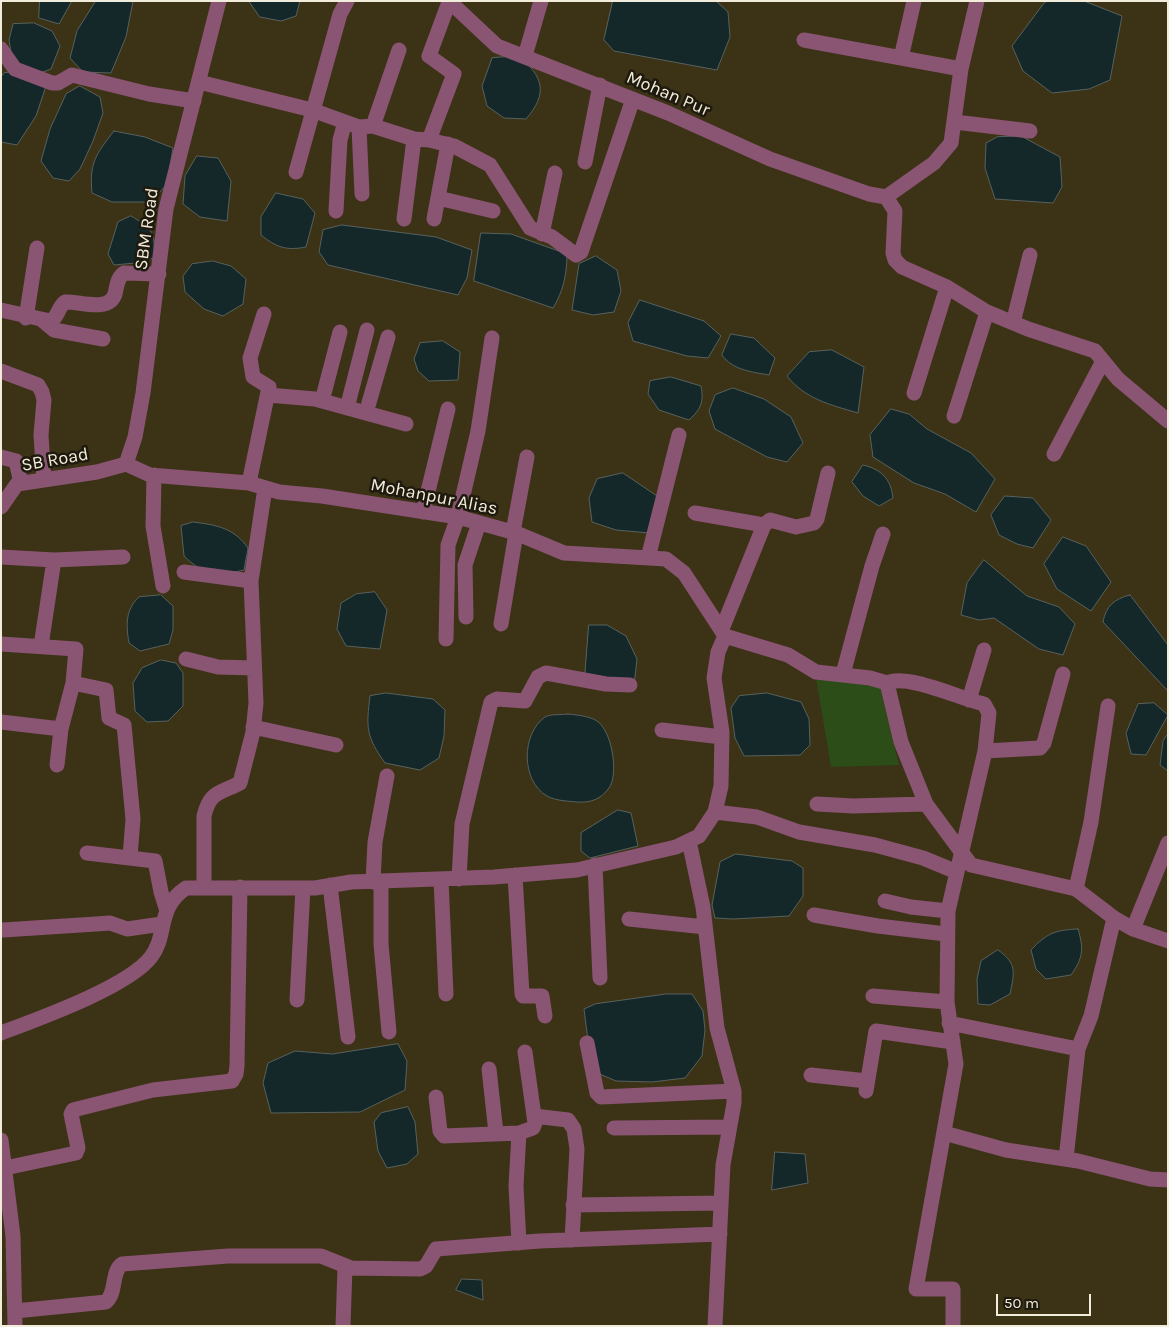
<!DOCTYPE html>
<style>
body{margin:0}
#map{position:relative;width:1169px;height:1327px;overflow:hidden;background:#3c3216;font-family:Karla,sans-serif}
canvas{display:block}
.frame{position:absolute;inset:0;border:2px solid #f2ecdb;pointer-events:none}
.scale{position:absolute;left:996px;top:1294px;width:95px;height:22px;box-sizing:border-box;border:2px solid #f2ecdb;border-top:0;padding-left:6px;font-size:15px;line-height:18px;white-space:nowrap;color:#f2ecdb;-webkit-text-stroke:4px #1f1a0e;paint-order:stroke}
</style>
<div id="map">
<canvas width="1169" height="1327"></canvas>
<div class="frame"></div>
<div class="scale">50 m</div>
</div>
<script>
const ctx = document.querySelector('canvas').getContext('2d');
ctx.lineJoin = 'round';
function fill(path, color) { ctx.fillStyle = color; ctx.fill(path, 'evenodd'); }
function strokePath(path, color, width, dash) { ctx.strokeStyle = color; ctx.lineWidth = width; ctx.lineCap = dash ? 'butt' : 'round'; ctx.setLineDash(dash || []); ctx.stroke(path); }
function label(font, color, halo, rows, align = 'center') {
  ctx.font = font + ' Karla,sans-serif'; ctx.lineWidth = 5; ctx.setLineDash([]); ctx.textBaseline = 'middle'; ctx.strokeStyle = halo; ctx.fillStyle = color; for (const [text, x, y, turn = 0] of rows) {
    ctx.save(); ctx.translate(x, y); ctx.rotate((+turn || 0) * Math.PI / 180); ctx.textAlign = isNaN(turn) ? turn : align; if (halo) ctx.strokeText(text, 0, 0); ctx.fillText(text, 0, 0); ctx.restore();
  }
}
fill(new Path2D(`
 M816,678L880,687L899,765L831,767Z`), '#2c4d17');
const water = new Path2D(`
 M40,1H72L59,24L39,18Z
 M96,1H133L126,37L111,73L83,72L70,58L77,31Z
 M249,1H300L296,16L281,21L260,17Z
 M613,1H716L728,12L730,37L717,70L614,51L604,40Z
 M1048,1H1084L1122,16L1110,80L1089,89L1052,93L1023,71L1012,46L1044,3Z
 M34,23L52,31L60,46L51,69L40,73L13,64L9,40L13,24Z
 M518,56C544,76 548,94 526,119L504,118L487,106L482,86L492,58Z
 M22,71L46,86L36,116L17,145L1,142V77L4,73Z
 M80,86L100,97L103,113L93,141L80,169L69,181L53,178L41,161L50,129L66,94Z
 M114,131L145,137L173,148L167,184L151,202H112L92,193C89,163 96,154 114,131Z
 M1021,136L1060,157L1062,187L1053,203L995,199L985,168L986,143L997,137Z
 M197,156L218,158L231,181L227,221L200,217L183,204L185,176Z
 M276,193L303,199L315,213L306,247C286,251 276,247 261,235V217Z
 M131,216C154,230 155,232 154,258L135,263L114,265L108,254L118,222Z
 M342,225L436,237L472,250L467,278L458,295L328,265L319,252L323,230Z
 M481,233L511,234L567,254C567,274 563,292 553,308L474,281Z
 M596,256L617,270L621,291L614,312L593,315L572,310L579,264Z
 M213,261L231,266L246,279L243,304L223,316L204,309L185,292L183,276L192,264Z
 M640,300L704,321L721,336L708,358L687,356L633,341L628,323Z
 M731,334L754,338L775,358L769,375C752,372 732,370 722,355Z
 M443,341L460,352L458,380L429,381L418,371L414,359L420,343Z
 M832,350L864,367L858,413C831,405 805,399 787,376L809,352Z
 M671,377L701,386C704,402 701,409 689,420L659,410L648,394L650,381Z
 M733,388L764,399L791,417L803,443L787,462L767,457L715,429L709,411L715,395Z
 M891,409L909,414L927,429L971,453L995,479L976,512L945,494L914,483L873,457L870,435Z
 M863,465C881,469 891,479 893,498L879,506L863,496L852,482Z
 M623,473L660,498L650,533L616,530L592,522L589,498L597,479Z
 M1005,496L1033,498L1051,520L1033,548L1017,544L999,535L991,515Z
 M193,522C217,525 234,528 248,548L244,570C218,576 203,575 184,556L181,526Z
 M1063,537L1086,546L1111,582L1091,611L1057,589L1044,564Z
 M984,560L1027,596L1059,607L1075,624L1063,655L1039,649L994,618L979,620L961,615L967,583Z
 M375,592L387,610L380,649L346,646L337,629L341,603L356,594Z
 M161,595L173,606V630L169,644L140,651L129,643C126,625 125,610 139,597Z
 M1130,595L1168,645V691L1103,622C1106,606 1114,599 1130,595Z
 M589,625H607L626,636L637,659L634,685L585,677Z
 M161,660L176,663L183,673V706L168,721L147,722L135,711L133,683L142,668Z
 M386,693L433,699L445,710L444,736L439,758L420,770L385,763C366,736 366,728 370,696Z
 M767,693L801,702L809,719L810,745L800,755L744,756L735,738L731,708L739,696Z
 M1154,703L1168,715L1146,755L1131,754L1126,733L1138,704Z
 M568,714C577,715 589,716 597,721C612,731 619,774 609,788C601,799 591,803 577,802C568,801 556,801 547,796C521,781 521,734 545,717C550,714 561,715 568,714Z
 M1168,734V771L1160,765L1163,741Z
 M618,810L631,813L638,846L590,858L581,851V833Z
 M736,854L792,861L803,868V896L789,916L733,919L715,918L712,905L720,862Z
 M1078,929C1084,949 1083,958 1071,975L1046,979L1036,969L1031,950C1047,933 1055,930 1078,929Z
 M998,950C1018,964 1014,973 1010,994L990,1005L978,1004L977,979L981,961Z
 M666,994H692L703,1011L705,1030L702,1056L685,1078L652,1082L616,1081L595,1072L588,1041L584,1009L595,1004Z
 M398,1044L407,1061L405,1090L360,1112L271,1113L263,1083L268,1063L295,1051L332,1054Z
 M408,1107L415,1122L418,1154L407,1164L387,1168L378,1151L374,1122L381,1113Z
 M775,1152L805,1154L808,1183L772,1190Z
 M462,1279L482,1280L483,1300L456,1290Z`);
fill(water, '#142729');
strokePath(water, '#57625e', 1);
strokePath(new Path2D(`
 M449,1L497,46L668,113L770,159L869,194L886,197
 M804,40L961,69
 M1,49L15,69L52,83H58L72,75L149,94L194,101
 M525,56L541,1
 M901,58L914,1
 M199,82L312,110L359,127L362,194
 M955,122L1030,131
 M373,126L399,50
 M359,127L373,126L414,139L429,140L454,146L490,165L530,228L552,237L576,255L581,252L633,99
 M429,140L454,74L429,56L449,2
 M585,162L600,85
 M296,172L340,14L347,1
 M886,197L895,211L893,253L895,260L902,267L947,287L987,312L1028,329L1095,351L1118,379L1168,421
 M886,197L934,163L951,143L961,69L977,1
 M438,198L493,211
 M336,211L340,140L345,122
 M404,219L414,139
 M434,219L448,144
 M542,234L555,173
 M1,310L50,321C58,318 58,307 65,302C79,301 109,313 115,294C117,286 117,278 124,273L159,274
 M26,318L37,248
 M42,320L54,330L103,339
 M1013,323L1030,255
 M1,371L38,385L42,392L44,400L41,435L44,480
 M914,393L947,287
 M268,395L315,399L406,424
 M322,401L340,332
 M347,408L367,330
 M366,413L388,337
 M954,416L987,312
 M1054,454L1103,361
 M1,457L16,461L21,483
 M126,464L150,475L249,483L279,492L322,496L458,517L516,533L564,553L666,559L684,573L725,636
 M126,464L135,437L143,393L166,209L219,1
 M154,475L153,526L163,586
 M249,483L269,387L253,377L250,358L264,314
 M1,507L17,484L97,472L126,464
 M423,512L448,409
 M695,513L764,525
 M513,532L527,457
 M1,557L54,560L123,557
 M648,558L679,435
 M184,572L251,581
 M466,617L465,565L479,523
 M501,624L516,533
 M722,629L764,525L770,520L796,527L814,523L817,519L828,473
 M725,636L788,655L816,672L870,678L887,683L901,742L926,804L971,865L1076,889L1114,918L1133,929L1168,941
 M446,639L448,545L458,517L478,431L492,338
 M1,644L76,649L73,683L61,729L57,765
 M41,646L54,560
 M186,659L218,667L254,668
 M843,674L872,566L883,534
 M73,683L106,690L109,718L124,725L133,819L130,857
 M887,683C907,673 961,699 984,704L989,713L985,751
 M969,700L984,650
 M1,722L61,729
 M253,727L336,745
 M662,730L722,737
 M817,804L853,806L926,804
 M715,812L757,817L799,832L875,845L923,858L957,872
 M689,841L703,907L717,1028L734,1091V1103L723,1165L715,1326
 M87,853L155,861L161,892L167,911
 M595,865L600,978
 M515,875L522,994L523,996H542L545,1016
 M441,879L446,994
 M459,879L462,824L491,702L497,699L525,701L538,677L546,673L606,684L630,685
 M381,881V944L389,1032
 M373,882L375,842L387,776
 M330,885L348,1037
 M204,888V816C210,791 219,794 240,783L253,732L256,703L251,581L265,488
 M1076,889L1091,822L1108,706
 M885,901L911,907L948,911
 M814,915L878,926L946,934
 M629,919L705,927
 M1133,929L1168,843
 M3,930L96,924L110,923L127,929L162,924
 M873,996L947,1002
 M297,1000L303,888
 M949,1023L1078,1049L1066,1159
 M1,1033C38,1019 128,987 151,957C168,935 156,908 186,888H315L351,882L494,877L577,870L676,847L699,836L715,812L721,786L722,732L714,678L718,652L725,636
 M587,1043L597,1093L601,1097L734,1091
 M1078,1049L1091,1016L1114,918
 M489,1069L496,1133
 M811,1075L867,1081
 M866,1091L876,1031L953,1042
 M436,1097L440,1131L444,1136L519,1133L533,1128L535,1123L525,1052
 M534,1116L568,1120L574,1129L577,1149L572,1240
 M614,1128L729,1127
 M519,1133L516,1186L519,1243
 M944,1133L1006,1150L1078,1161L1150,1179L1168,1180
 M1,1140L13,1236L15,1326
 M5,1168L76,1153L78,1148L71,1114L73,1110L153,1090L232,1081L236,1074L237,1066L240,887
 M573,1205L721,1203
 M15,1311L106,1302C117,1292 111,1272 122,1264L228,1256H321L351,1268L420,1269L426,1266L436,1249L540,1241L720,1234
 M343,1326L345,1267
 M953,1326V1289H916L956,1064L947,1002L948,911L985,751L1040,748L1044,743L1063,674`), '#8a5473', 15);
label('18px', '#f2ecdb', '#1f1a0e', [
 ["Mohan Pur",668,94,23],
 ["SBM Road",147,229,-82],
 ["SB Road",55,460,-10],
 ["Mohanpur Alias",434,497,11]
]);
</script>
